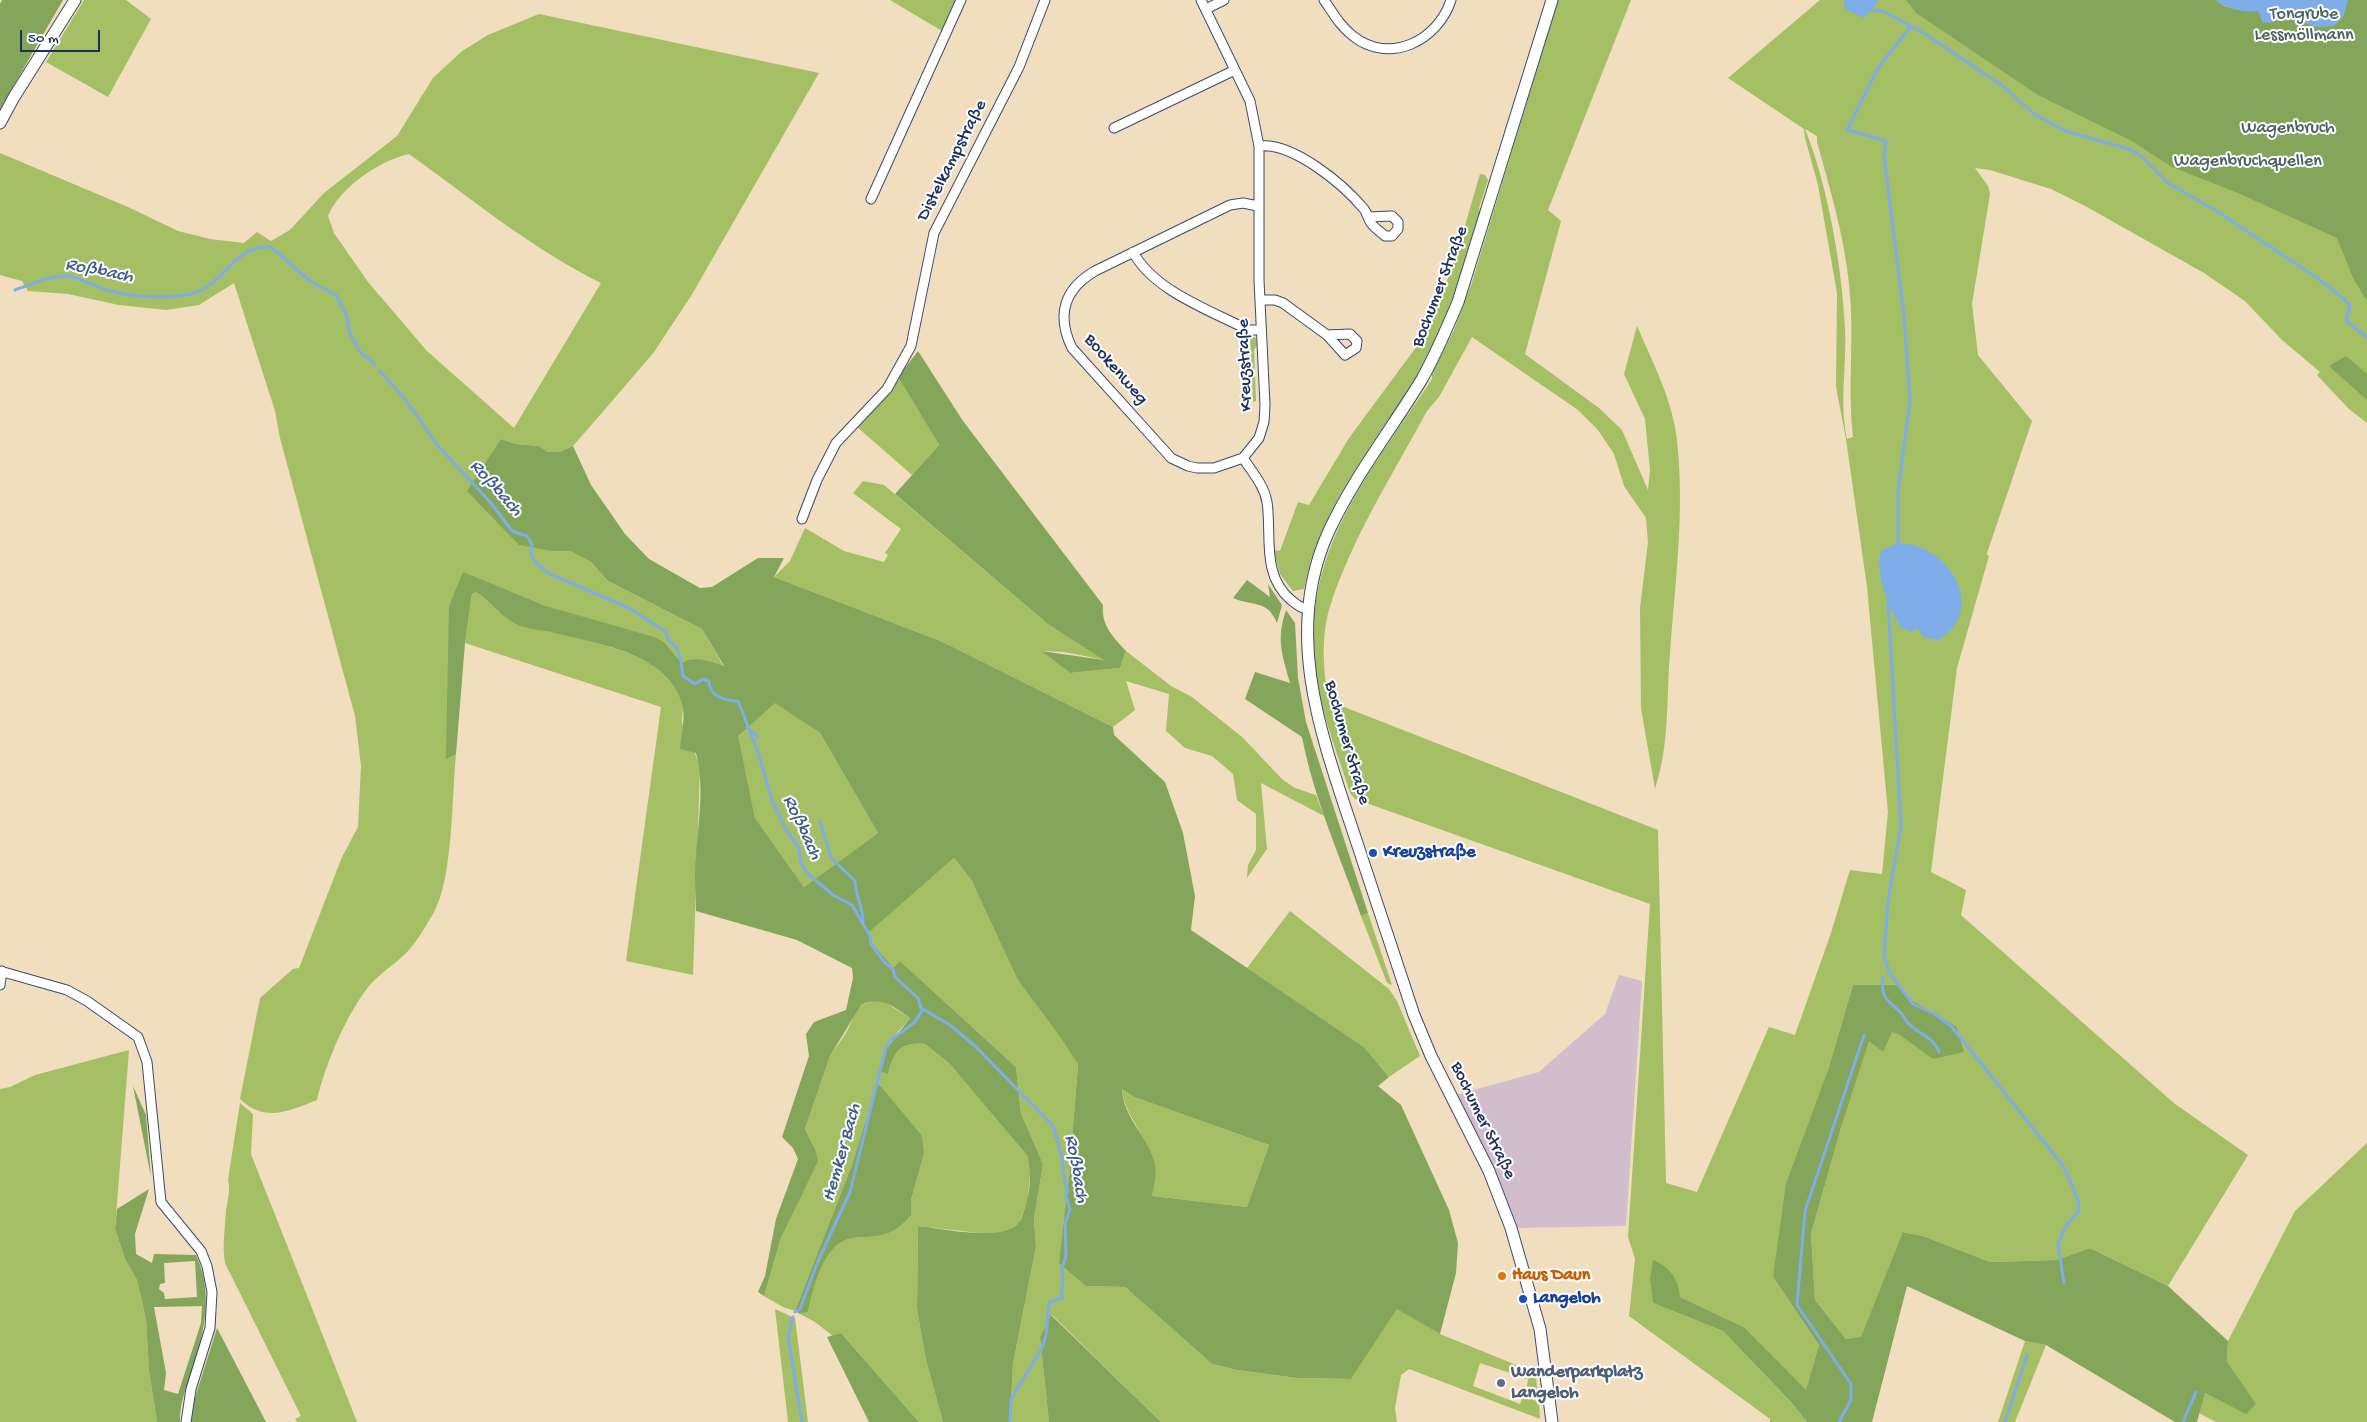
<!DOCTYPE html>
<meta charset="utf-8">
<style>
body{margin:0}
#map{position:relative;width:2367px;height:1422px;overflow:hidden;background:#f0debe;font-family:"Gochi Hand",sans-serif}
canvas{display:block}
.scale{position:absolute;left:20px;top:30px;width:80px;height:22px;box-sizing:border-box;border:2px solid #1b2f5e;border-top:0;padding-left:6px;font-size:15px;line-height:18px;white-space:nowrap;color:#1b2f5e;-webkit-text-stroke:4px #fff;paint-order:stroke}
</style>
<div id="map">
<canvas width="2367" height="1422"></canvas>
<div class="scale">50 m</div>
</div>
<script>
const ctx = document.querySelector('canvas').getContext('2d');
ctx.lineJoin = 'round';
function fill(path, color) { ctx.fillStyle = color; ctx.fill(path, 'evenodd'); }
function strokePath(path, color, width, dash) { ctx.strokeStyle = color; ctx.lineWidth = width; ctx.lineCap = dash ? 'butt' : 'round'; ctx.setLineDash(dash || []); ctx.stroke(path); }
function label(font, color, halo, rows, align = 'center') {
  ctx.font = font + ' "Gochi Hand",sans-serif'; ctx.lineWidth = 4; ctx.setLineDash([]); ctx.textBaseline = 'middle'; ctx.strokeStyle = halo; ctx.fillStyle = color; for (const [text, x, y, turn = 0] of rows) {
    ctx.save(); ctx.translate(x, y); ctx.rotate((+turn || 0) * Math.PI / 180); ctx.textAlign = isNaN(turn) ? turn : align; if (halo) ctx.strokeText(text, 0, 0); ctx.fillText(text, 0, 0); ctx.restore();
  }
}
fill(new Path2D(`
 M1619,975L1642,981L1626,1226L1511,1228L1495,1170L1452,1096L1539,1072L1605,1014Z`), '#d1bdcc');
fill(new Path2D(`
 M84,0H126L151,19L108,97L46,62Z
 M890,0H957L942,31Z
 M1558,0H1631L1548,210L1561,221L1525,354L1599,408L1622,430L1648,490L1650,470L1645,419L1624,374L1637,326C1653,363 1673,401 1677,441C1685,511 1675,583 1670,653C1666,701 1670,742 1655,789L1641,708L1640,608L1648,542L1646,518L1624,486L1614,454L1598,430L1578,410L1472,337L1439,397L1427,411C1393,474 1350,541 1329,610C1321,637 1323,673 1329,701L1658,830L1666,1183L1697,1192L1769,1027L1795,1035L1831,933L1850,870L1882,874L1888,812L1867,587L1846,439L1836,387L1837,293L1818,185L1805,138L1804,129L1728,78L1820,0H2367V423L2349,409L2317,375L2320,372L2282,340L2245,301L2204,273L2087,207L2051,189L1990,170L1975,168L1988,186L1990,194L1972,304L1978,355L2032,421L1987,553V555L1989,556L1957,668L1931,872L1966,890L1961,915L2175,1104L2248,1155L2168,1286L2090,1248L2058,1260L1990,1262L1923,1236L1904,1232L1861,1338L1846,1339L1815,1300L1811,1234L1841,1128L1869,1040L1891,1031L1900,1035L1956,1026L1912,1000L1899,985H1853L1828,1070L1773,1277L1819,1345L1806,1391L1744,1327L1680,1297L1653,1303L1723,1331L1791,1402L1807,1422H1770V1419L1629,1316L1635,1259L1628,1237L1650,904L1355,799L1350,793C1339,758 1325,723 1318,687C1294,560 1366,478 1432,379V373L1454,330L1472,282ZM1805,129L1817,136V142C1830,189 1844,235 1849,284C1855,335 1847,386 1853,437L1847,439C1839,400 1847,366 1845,328C1842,267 1828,186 1805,129Z
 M539,14L819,73L691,296L654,352L613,400L573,446L559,452H548L539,446L516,444L501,439L533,546L553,551H570L591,562L608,581L702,629L724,667L682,663L664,642L546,606L463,573L446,758L456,754C452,795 453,879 434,912C427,924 418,940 409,950C397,963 380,973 369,986C346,1015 325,1065 317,1100C289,1111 265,1123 240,1099L260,998L293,969L299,968L342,857L358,827L361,766L355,716L280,438L275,411L234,283L199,305L166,310L119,305L68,294L28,291L22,281L0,275V153L128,207L178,231L210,239L244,243L257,232L271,241L290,230L324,193L397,136L433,78L462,51L488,35ZM409,154C472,199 532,249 601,283L514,428L427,351L368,282L334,233L328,216C340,187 379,161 409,154Z
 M1480,174L1485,175L1488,180L1479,208L1480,212C1464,266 1448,322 1419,371C1378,442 1319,506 1304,589L1293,591L1280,574L1273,550L1280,551L1298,502L1309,505L1349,438L1420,342L1438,307L1459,246Z
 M1250,335L1256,338L1257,346L1254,349L1256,401L1253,402Z
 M898,377L939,445L912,475L856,426L875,408Z
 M863,481L884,485L1049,625L1105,660L1064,652L1041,651L1070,673L1120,668L1126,651L1171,686L1192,697L1242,737L1283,780L1295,788L1316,795L1324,816L1261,783L1267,849L1247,878L1248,865L1256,850V814L1237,800L1233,774L1212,756L1185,748L1166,731L1169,694L1126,681L1135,710L1113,727L943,642L774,577L790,561L805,528L844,551L884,562L888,555L885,553L901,529L853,493Z
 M476,592C492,602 501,616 518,624C530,630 546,630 559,633C592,642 655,654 674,685C678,691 682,700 683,707C683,713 681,720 683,726C688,740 696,752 700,768L693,975L626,961L661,707L465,643L472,594Z
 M775,702L820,733L878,833L804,887L755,818L737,736Z
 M954,858L972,881L1078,1064L1069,1178L1086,1286L1125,1287L1212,1364L1237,1370L1297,1378L1351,1379L1397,1308L1440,1334L1536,1373L1537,1389L1534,1391L1527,1386L1528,1379L1480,1363L1473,1386L1520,1404L1523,1396L1539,1402L1540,1419L1409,1369L1401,1375L1395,1408L1397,1422H1161L1052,1315L1040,1337L1049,1422H1010L1013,1364L1036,1246L1034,1219L1043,1164L1021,1113L1016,1067L900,961L893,968C886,962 875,952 872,943C870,938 872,936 869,931Z
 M1290,911L1389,989L1397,1001L1420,1056L1389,1077L1364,1047L1247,968Z
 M1368,913L1392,985L1387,983L1361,916Z
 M876,1000L883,1001L910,1018L886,1046L881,1072L888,1074C894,1051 900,1042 925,1044L950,1064L1014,1138L1027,1155L1030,1172L1028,1200L1019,1223L1009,1230L988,1234L918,1226L917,1309L926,1360L943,1422H919L841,1333L833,1336L815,1322L800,1314L808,1312C813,1291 819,1263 835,1247C858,1226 883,1251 911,1215V1200L924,1154L879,1084L852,1165L795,1311L783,1307L764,1296L781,1238L792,1214L815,1149L805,1129L830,1056L846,1033L857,1010L861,1005Z
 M129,1050L115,1229L125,1259L137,1280L146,1319L149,1371L157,1422H0V1089L10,1087L35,1075Z
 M1122,1089L1134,1097L1269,1145L1247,1207L1152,1196C1156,1179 1151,1154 1143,1139C1135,1120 1124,1110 1122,1089Z
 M240,1103L253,1114L251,1154L357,1422H297L295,1419L301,1416L225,1263C222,1247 225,1228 226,1211C227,1201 231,1191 228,1180Z
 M2367,1143V1422H2216L2199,1413L2205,1393L2246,1413L2227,1362L2228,1341L2295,1211Z
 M775,1309L795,1318L808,1422H788Z
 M2025,1341L2046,1345L2015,1422H1998Z`), '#a5bf65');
fill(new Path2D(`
 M2,0H63L0,109V4Z
 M1906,0H2216L2225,7L2277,13L2317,27L2333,26L2343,17L2348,0H2367V301L2353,278L2337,238L2238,193L2172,167L2130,140L2038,95L1916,13Z
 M918,351L963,421L1103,605C1101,625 1113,637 1126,651L1120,668L1070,673L1041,651L1104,660L1049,625L895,494L939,445L898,377Z
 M2346,356L2367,374V400L2329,366Z
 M501,439L516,444L539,446L548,452H559L573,446L591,485L625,534L649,559L700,588L712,587L758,558H784L774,577L943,642L1113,727L1114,735L1165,782L1183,833L1195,896L1191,930L1364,1047L1389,1077L1378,1086L1401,1105L1449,1210L1458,1243L1456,1273L1440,1334L1397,1309L1351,1379L1297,1378L1237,1370L1212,1364L1125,1287L1086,1286L1059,1263L1069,1178L1078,1064L1059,1035L1018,980L972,881L954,858L869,932L872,943L893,968L900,961L1016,1067L1021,1113L1043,1164L1034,1219L1036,1246L1013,1364L1010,1422H943L926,1360L917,1309L918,1226C940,1228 1005,1243 1019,1222C1022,1219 1023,1212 1025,1208C1031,1191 1031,1173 1027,1155L950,1064L925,1044C900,1042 894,1051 888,1074L881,1072L887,1048L910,1018C894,1007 881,995 861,1005L830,1056L805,1129L815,1149L818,1161L781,1238L764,1296L758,1292L765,1276L776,1219L798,1159L793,1148L782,1137L809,1056L806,1034L814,1022L846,1010L853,978L852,968L797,940L696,911C696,894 694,875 696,857C698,823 705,786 696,753L680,749C681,736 686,717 682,704C670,655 600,644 559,634C546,630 530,630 518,625C501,617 492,602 476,592L472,594L465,643L456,754L446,759L449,606L463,572L546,606L654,637L664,642L682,663C697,655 710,662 724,666L702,629L608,581L591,562L570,551H552L519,545L467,491ZM775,703L820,733L878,833L804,887L755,818L738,736ZM1122,1089L1134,1097L1269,1145L1247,1207L1152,1196C1154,1186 1157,1175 1155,1165C1149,1137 1123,1118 1122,1089Z
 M1247,580L1270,597L1268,584L1282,605L1277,623C1267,599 1254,607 1233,598Z
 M1286,610L1295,623L1298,678L1306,722L1368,913L1361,916C1340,856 1314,799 1302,737L1245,699L1255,672L1290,683C1282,654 1276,640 1286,610Z
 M1853,985H1899L1912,1000L1956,1026L1964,1052L1933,1059L1900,1035L1892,1032L1883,1052L1869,1041L1841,1128L1811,1234L1815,1300L1846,1339L1861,1337L1903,1232L1923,1236L1990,1262L2057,1260L2090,1248L2168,1286L2228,1341L2227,1362L2256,1404L2246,1414L2205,1393L2197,1422H2175L2046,1345L2025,1341L1907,1286L1872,1422H1807L1791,1402L1723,1331L1653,1303L1650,1278L1653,1260C1669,1266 1679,1280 1680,1297L1744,1327L1806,1390L1819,1345L1773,1277L1786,1184L1828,1070Z
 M878,1083L922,1136L924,1154L911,1200V1215C883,1251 858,1226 835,1247C819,1263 813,1291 808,1312L800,1314L795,1311L852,1165Z
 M133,1086L146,1115L151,1177Z
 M149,1189L135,1234L136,1254L152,1263L154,1254L196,1255C215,1296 203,1336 190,1377C185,1391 179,1406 180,1422H157L149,1371L146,1319L137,1280L125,1259L115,1229L117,1209ZM195,1261L197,1297L165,1299L164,1293L159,1289L160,1284L165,1283L164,1263ZM202,1306L201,1323L178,1394L164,1390L166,1373L154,1307Z
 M1051,1315L1161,1422H1049L1040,1337Z
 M217,1328L266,1422H191L193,1404Z
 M841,1333L919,1422H869L827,1337Z`), '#84a65a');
fill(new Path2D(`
 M1844,0H1879L1864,18L1845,9Z
 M2216,0H2348L2343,17L2333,26L2316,27L2277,13L2275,22L2263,23L2258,11C2244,13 2227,9 2216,0Z
 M1898,543C1948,543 1990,610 1938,640L1923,637L1918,628L1911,632L1900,627C1890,605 1874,576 1881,551Z`), '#7fade9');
strokePath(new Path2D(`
 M1871,10L1883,11L1927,35L2004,87L2034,114L2066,131L2129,149L2140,155L2168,183L2215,210L2316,277L2344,299L2350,307L2346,321L2367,337
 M15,290C32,284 49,275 67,276C80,277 97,288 110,291C134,297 167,299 191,294C223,287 235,243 271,247L310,281L336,295L347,316L349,332L360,352L375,364
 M380,371L405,399L438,446L491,503L512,531L527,536L532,544L531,553L535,562L548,573L629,608L666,632L669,641C681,648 681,663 683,676L695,684L703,679L709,681C709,697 726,701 738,701L758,752L772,800L786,830L799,848L801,863L806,872L833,895L852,905L870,936L871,944L885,963L893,969L895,977L918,998L921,1008L950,1025L976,1047L1053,1126L1062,1157L1065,1183L1068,1190L1066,1196L1070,1210L1065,1223L1066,1256L1062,1268L1063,1282L1061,1292L1063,1297L1049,1303L1046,1335L1042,1348L1011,1399L1010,1422
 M1898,543V492L1910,400L1904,316L1884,156L1886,141L1847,130L1878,68L1911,26
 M1888,600L1901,826L1888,901L1884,956L1890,974L1913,1004L1933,1013L1951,1026L2063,1166L2073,1187L2079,1204L2078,1212L2066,1226L2058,1244L2064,1283
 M747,727L758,737
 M820,821L831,858L855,881C855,896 864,907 863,924
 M1883,978C1880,1000 1889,1000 1901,1013C1904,1016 1905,1020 1908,1023C1918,1034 1934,1037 1939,1052
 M795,1312L800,1309L818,1261L850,1192L886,1047L891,1040L915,1022L923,1009
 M793,1317L788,1337L802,1422
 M1839,1422L1851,1400V1384L1797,1305L1805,1211L1864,1035
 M2005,1422L2027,1355
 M2183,1422L2196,1392`), '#7fade9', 3);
const street = new Path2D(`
 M1201,0L1250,101L1259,146V280L1265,405L1264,422L1259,438L1243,458L1214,468H1197L1188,466L1171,458L1164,450L1072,348C1056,315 1064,289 1095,271L1230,205L1243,203L1258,206
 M1324,0C1333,13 1340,26 1353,36C1389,65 1438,41 1451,0
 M1206,9L1224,0
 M1114,128L1235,70
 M1259,146C1293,142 1343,184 1364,209C1367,213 1368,219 1371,223C1374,228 1381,232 1385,236H1392L1398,229V222L1392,216L1368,217
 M871,199L961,0
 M1133,252C1154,291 1210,310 1248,330H1261
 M1260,300H1275L1283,303L1327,335L1345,355L1356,348L1357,341L1350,334L1327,335
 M1243,458C1252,472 1264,485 1267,502C1272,535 1261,575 1291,600C1296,604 1300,608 1307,609
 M802,519L817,480L836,443L887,389L911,346L934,233L1019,67L1045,0
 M0,971L67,990L87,1001L138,1037L147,1062L161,1202L201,1251L207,1266L212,1292L210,1328L191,1389L186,1422
 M0,985L2,971`);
const secondary = new Path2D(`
 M1552,0L1458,302C1447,328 1436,354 1422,379C1391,430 1353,478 1328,533C1282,636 1323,740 1356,840C1375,898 1395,957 1414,1015L1431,1056L1489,1171L1511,1228L1540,1329L1552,1422
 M0,123L14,97L75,0`);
strokePath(street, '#3b496c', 11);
strokePath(secondary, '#3b496c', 13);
strokePath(street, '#fff', 9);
strokePath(secondary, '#fff', 11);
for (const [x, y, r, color] of [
 [1373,853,5,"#1a4fb4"],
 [1502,1276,5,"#e8710a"],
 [1523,1299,5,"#1a4fb4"],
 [1501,1383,5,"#5c6f8a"]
]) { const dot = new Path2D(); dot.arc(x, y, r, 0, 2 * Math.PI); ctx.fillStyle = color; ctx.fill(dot); strokePath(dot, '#fff', 2); }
label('18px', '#4b6160', '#fff', [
 ["Tongrube",2304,15],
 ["Lessmöllmann",2304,36],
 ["Wagenbruch",2288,129],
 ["Wagenbruchquellen",2248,162]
]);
label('18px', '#1b2f5e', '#fff', [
 ["Distelkampstraße",953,161,-63],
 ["Bochumer Straße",1441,287,-69],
 ["Kreuzstraße",1246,365,-92],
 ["Bookenweg",1115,370,49],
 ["Bochumer Straße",1346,743,74],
 ["Bochumer Straße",1482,1121,64]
]);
label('bold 18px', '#164399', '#fff', [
 ["Kreuzstraße",1383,853],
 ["Langeloh",1533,1299]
], 'left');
label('bold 18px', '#c56008', '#fff', [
 ["Haus Daun",1512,1276]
], 'left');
label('bold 18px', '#4e5e75', '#fff', [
 ["Wanderparkplatz",1511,1373],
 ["Langeloh",1511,1394]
], 'left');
label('italic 19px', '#3e5b8f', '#fff', [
 ["Roßbach",99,272,11],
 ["Roßbach",495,489,48],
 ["Roßbach",801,828,65],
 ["Hemker Bach",843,1153,-74],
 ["Roßbach",1075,1169,80]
]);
</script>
